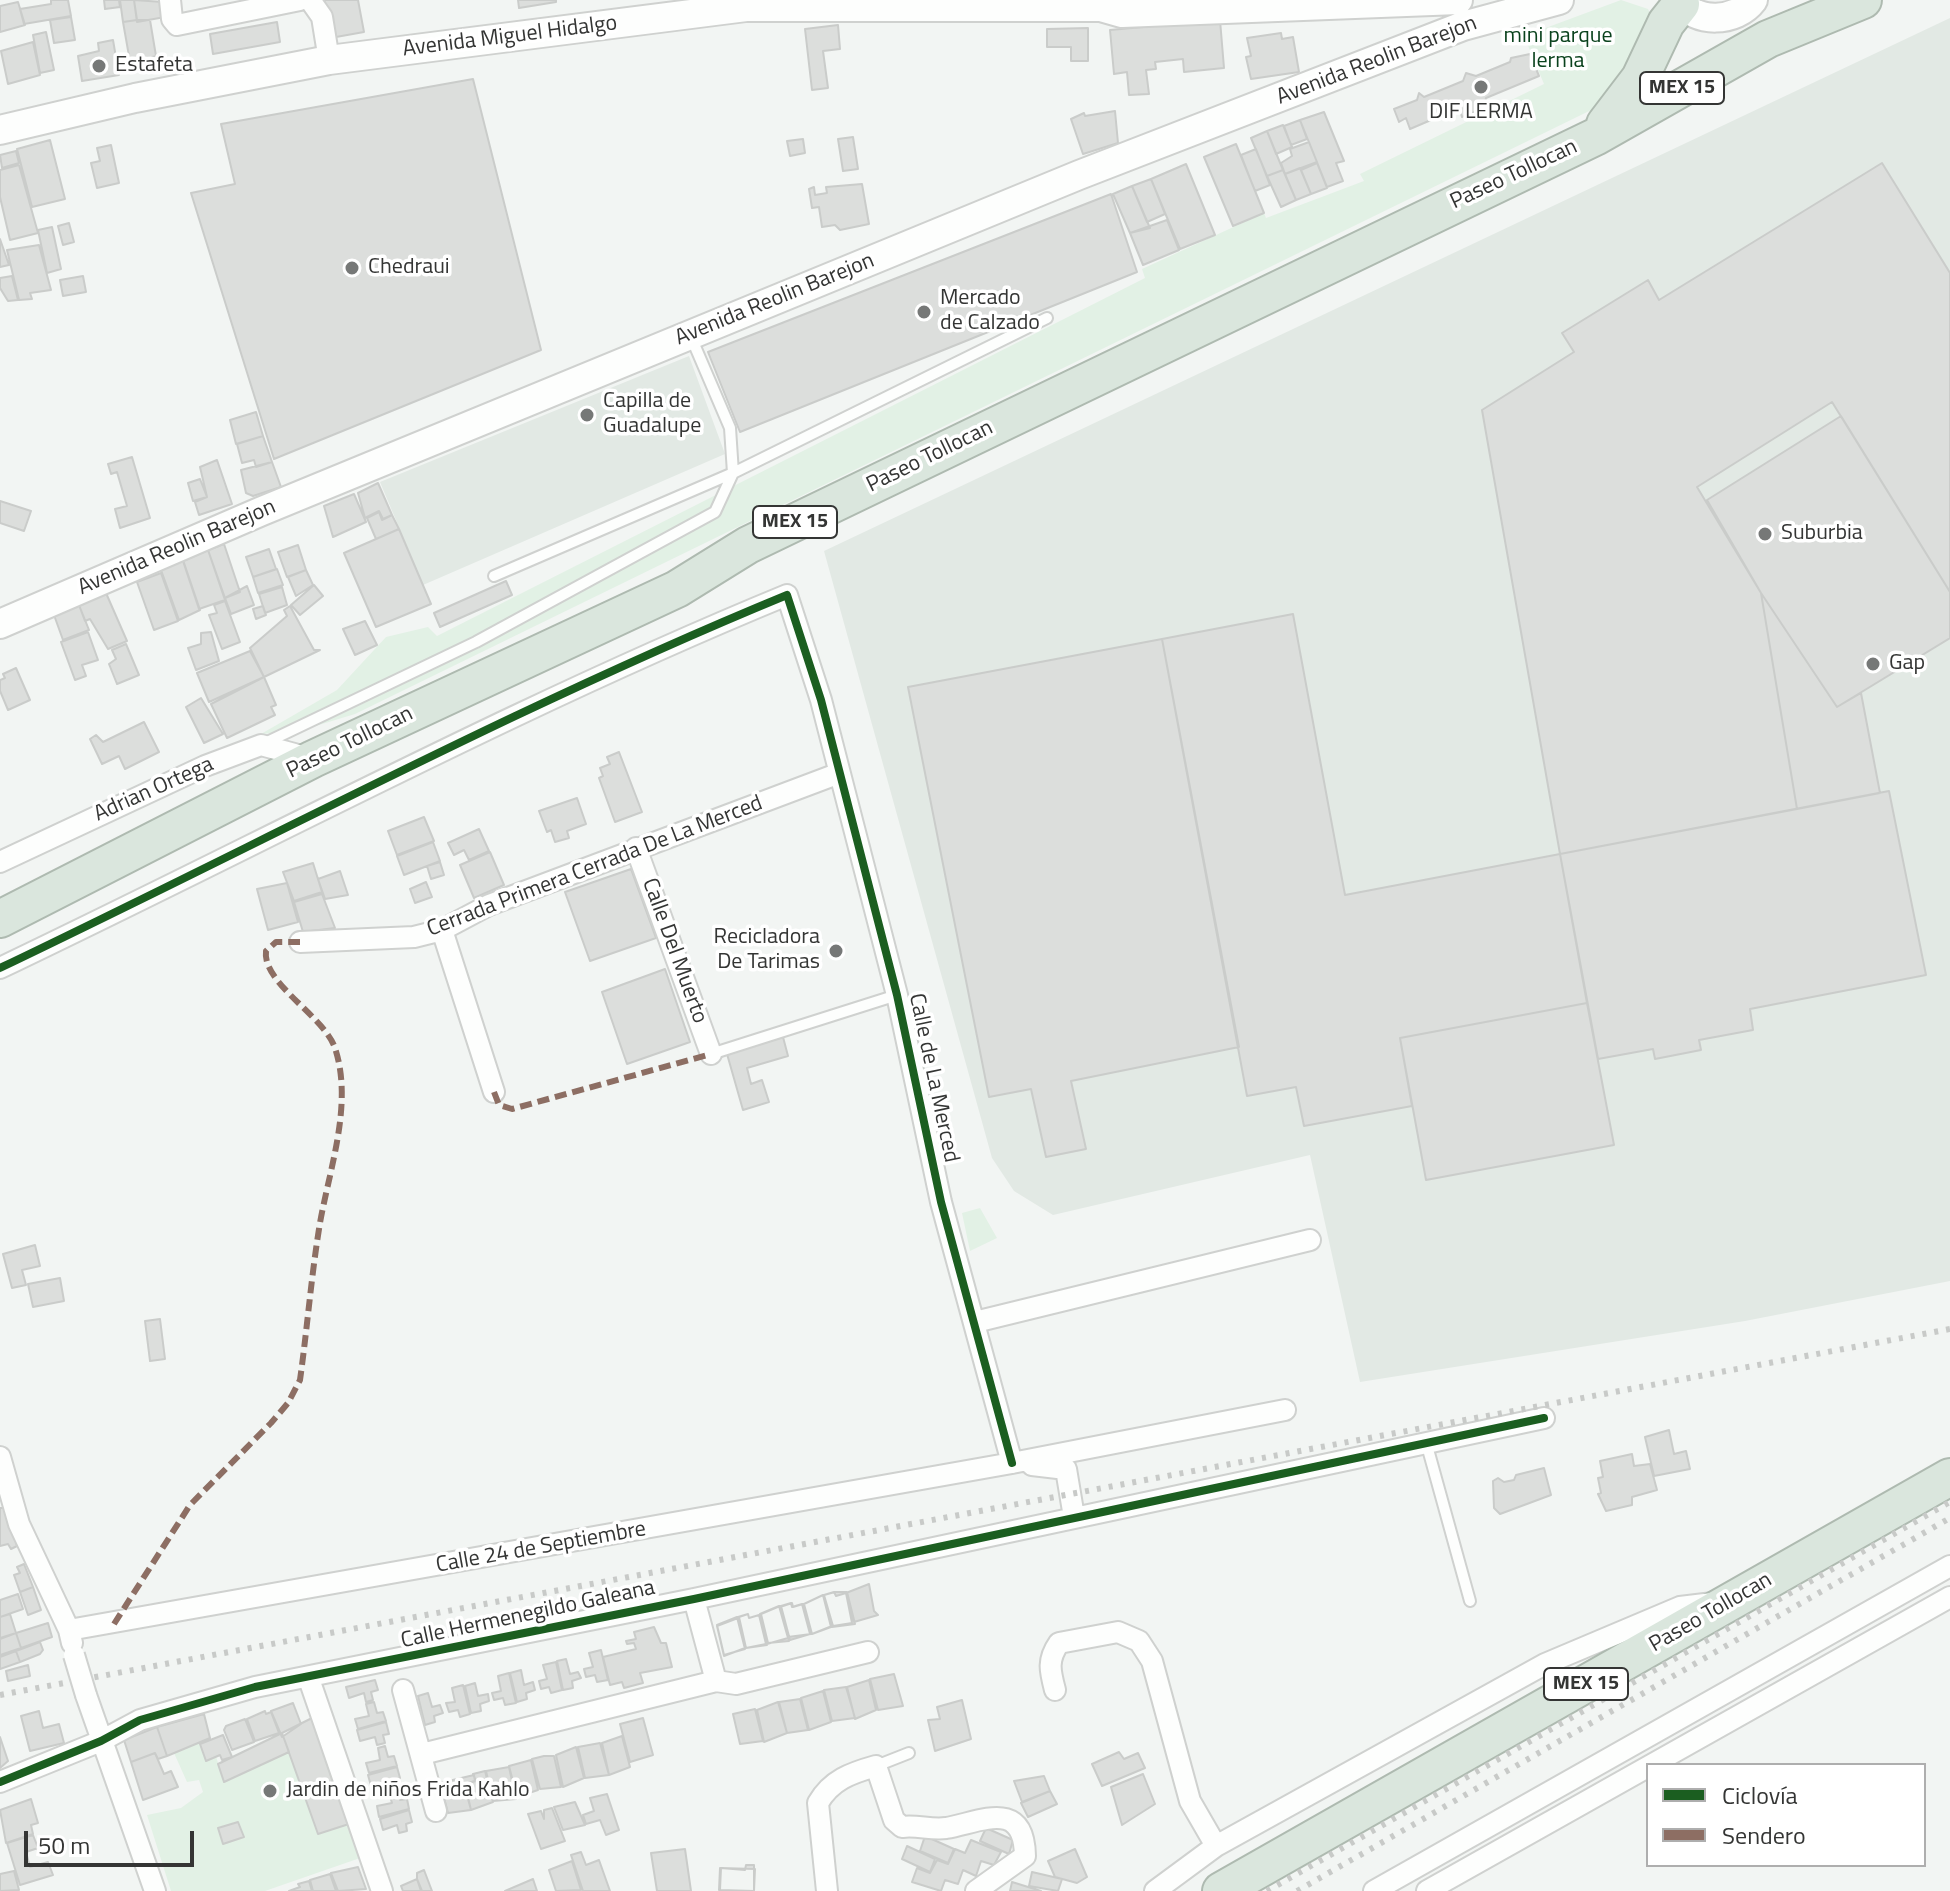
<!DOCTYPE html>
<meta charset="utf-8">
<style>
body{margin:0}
#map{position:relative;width:1950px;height:1891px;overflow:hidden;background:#f2f5f3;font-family:"Titillium Web",sans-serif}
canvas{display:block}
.legend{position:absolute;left:1646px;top:1763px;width:280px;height:104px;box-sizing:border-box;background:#fff;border:2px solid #aeaeae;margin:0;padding:10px 14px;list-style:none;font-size:24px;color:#343534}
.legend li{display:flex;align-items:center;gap:16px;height:40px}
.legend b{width:40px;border:2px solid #aeaeae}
.scale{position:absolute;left:24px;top:1831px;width:170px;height:36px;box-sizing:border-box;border:4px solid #343534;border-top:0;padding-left:10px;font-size:24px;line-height:28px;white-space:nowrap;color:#343534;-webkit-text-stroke:6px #fff;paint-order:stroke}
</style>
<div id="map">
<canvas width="1950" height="1891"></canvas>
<ul class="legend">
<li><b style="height:10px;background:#1b5e20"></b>Ciclovía</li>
<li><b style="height:10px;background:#8d6e63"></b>Sendero</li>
</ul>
<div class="scale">50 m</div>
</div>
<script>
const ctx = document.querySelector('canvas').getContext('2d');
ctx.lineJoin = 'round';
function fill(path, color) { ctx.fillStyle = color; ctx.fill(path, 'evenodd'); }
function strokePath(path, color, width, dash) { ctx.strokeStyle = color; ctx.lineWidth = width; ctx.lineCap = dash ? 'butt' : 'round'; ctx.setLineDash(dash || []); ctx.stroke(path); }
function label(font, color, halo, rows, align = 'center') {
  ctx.font = font + ' "Titillium Web",sans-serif'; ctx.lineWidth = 7; ctx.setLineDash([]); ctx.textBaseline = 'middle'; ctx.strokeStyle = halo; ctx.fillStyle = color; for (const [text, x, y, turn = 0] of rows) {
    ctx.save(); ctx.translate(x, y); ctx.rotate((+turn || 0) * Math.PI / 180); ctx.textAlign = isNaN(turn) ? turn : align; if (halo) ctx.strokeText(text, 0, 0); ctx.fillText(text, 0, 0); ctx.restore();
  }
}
fill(new Path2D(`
 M1950,18V1281L1745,1321L1360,1382L1310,1155L1053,1215L1014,1191L992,1158L824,551Z
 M689,356L725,454L423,585L380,482Z`), '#e2e9e4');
fill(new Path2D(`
 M1621,0L1648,9L1657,28L1624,94L355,714L299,731L261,734L337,690L386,637L428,627L437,636L1145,278L1142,269L1264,213L1266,218L1364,181L1360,174L1544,84L1524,36Z
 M980,1208L997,1238L970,1251L962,1213Z
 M210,1738L224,1781L289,1752L318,1834L352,1823L363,1857L265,1891H171L147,1815L181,1808L203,1792L199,1780L187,1782L174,1753Z`), '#e2f1e5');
const building = new Path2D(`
 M51,0H68L71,16L24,24L20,9L51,4Z
 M104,0H119L120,7L105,9Z
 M120,0H134L137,20L123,22Z
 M134,0L163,2L165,17L137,22Z
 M324,0H358L364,32L336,37L333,22L328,23Z
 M518,0H556V2L519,8Z
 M18,2L25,25L0,32V6Z
 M71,17L75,40L54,43L50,20Z
 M137,20H150L156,56L145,59L148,70L132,73L123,22Z
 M1220,20L1224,68L1184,72L1183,59L1155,62L1156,69L1146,70L1149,94L1129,95L1127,72L1114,74L1110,30Z
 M277,22L280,42L213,54L210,34Z
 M838,25L840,49L823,51L828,88L812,90L805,29Z
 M1088,28V61H1071V47H1047V29Z
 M46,32L54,70L40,73L33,35Z
 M1281,33L1282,39L1293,37L1299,72L1251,79L1246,57L1251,56L1247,38Z
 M113,40L119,75L82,81L78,56L99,51L98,43Z
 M33,42L40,75L8,84L1,51Z
 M1530,54L1539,76L1486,98L1484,108L1462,117L1459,108L1410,129L1406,118L1399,122L1394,109L1417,100L1419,93L1424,97L1463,81L1466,73L1476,76L1510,62L1511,58Z
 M473,79L541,350L274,459L191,193L235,184L221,124Z
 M1115,111L1118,143L1083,154L1071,119L1084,113L1085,116Z
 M1324,112L1344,161L1336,163L1343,181L1327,187L1300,120Z
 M1300,120L1307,139L1291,145L1284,126Z
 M1283,125L1292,147L1276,154L1267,131Z
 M1267,131L1283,170L1267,176L1251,138Z
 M853,137L858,169L843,171L838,139Z
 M803,139L805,153L790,156L787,141Z
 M50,140L65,199L32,207L17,149Z
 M1309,142L1317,162L1285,174L1281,163L1292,156L1290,149Z
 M1236,144L1264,213L1233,226L1204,157Z
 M111,145L119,183L97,188L91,163L100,161L97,148Z
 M1256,149L1270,185L1255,191L1241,155Z
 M16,151L19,163L2,168L0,155Z
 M1317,163L1327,188L1311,194L1301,170Z
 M1882,163L1950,273V592L1832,402L1697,487L1761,593L1797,809L1560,854L1482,410L1574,352L1562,333L1648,280L1659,300Z
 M1186,164L1215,235L1180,249L1151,179Z
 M19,165L38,233L10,240L0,197V170Z
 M1300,168L1311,194L1296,200L1285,174Z
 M1283,170L1296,200L1281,207L1267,176Z
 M1151,179L1165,214L1147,222L1132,186Z
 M862,184L869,224L840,230L835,225L822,227L819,207L812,208L809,189L814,187L815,195L827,193L826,187Z
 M1132,186L1150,228L1130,233L1113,194Z
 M1111,194L1137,272L740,432L708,352Z
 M1167,220L1179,250L1143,265L1130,233Z
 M69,223L74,242L63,245L58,226Z
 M52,227L61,269L47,273L38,230Z
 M0,239L9,265L0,267Z
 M39,245L51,290L30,293L32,299L19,300L7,250Z
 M12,276L18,300L8,301L0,288V278Z
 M83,276L86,292L63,296L60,280Z
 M256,412L263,436L236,444L230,420Z
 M1841,416L1950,592V638L1837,707L1761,593L1707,500Z
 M263,436L272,462L256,467L254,460L242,463L237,444Z
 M132,457L150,518L120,528L115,509L127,506L117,472L111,474L108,464Z
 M217,460L232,504L199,515L195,502L207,497L200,467Z
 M272,462L281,487L253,496L246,493L241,470Z
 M200,479L207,497L193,501L188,483Z
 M378,483L392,515L383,519L379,511L365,518L358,493Z
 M354,494L366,522L333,537L324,506Z
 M0,501L31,511L24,531L0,523Z
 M379,512L382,520L392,515L399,529L376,539L367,518Z
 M399,529L431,604L376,627L344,553Z
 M224,544L240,592L225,598L208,550Z
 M298,545L306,570L287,577L278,552Z
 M269,549L276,569L253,577L246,557Z
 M208,550L225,600L199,609L183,561Z
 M183,560L200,610L179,620L161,570Z
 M277,569L283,585L258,593L253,577Z
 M306,570L313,585L296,596L288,577Z
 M161,573L178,621L154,630L137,582Z
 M506,581L512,595L440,627L434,613Z
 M314,585L323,596L300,615L291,605Z
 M247,586L254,605L231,614L225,598Z
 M282,587L287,605L265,613L259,594Z
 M106,593L127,641L108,649L90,619L85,621L79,605Z
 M1761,593L1837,707L1861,693L1880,793L1797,809Z
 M225,601L240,642L222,649L209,615L217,613L214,605Z
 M79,605L89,630L63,640L54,615Z
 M263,606L266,615L256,619L253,609Z
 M290,606L314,650H320L264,677L250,648L287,616L284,610Z
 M1293,614L1345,895L1560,854L1587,1003L1400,1038L1412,1106L1304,1126L1296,1087L1247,1096L1162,639Z
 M365,621L377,645L355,655L343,629Z
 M88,632L98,660L82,665L86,676L75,680L61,642Z
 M211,632L219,661L196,670L188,648L201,644V633Z
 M1162,639L1239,1047L1071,1081L1086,1149L1046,1157L1031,1089L989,1097L908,687Z
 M126,644L139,675L117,684L109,664L116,659L112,650Z
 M250,651L264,677L209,702L197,673Z
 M16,668L30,700L8,710L0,691V680L5,678L3,674Z
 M264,677L276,705L271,707L275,715L227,738L211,704Z
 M201,698L223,734L204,743L186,707Z
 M144,722L159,752L125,769L119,756L102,764L90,739L96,735L103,742Z
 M619,752L642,812L615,822L599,778L603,776L600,768L610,764L607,757Z
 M1889,791L1926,975L1750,1009L1753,1030L1699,1040L1701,1050L1655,1059L1653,1049L1598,1059L1560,854Z
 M577,798L586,824L567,831L569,838L555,842L551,830L547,832L539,811Z
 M424,817L434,841L397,855L388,831Z
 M479,829L489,851L469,860L464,850L454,855L448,843Z
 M433,842L440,861L404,875L397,856Z
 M490,852L504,885L474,898L460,865Z
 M440,862L444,875L431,879L427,866Z
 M313,863L322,892L294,901L283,872Z
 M631,869L656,938L590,961L565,892Z
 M340,871L348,895L325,899L318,879Z
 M426,882L432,897L415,903L410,889Z
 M287,883L298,922L268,930L257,889Z
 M322,894L335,928L303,932L294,902Z
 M665,969L690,1042L627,1064L602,992Z
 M1587,1003L1614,1145L1426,1180L1400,1038Z
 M783,1037L788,1056L747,1068L751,1084L762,1080L769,1102L743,1110L727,1054Z
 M35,1245L40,1266L22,1270L26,1285L12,1288L3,1254Z
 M60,1278L64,1301L33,1307L28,1284Z
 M160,1319L165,1359L150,1361L145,1321Z
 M1669,1430L1674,1454L1686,1451L1690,1469L1654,1476L1645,1437Z
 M1632,1454L1634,1466L1650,1464L1657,1490L1632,1497V1505L1606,1511L1598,1494L1601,1493L1598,1478L1603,1477L1600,1461Z
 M1544,1468L1551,1495L1500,1514L1494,1508L1493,1481L1498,1478L1504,1482L1514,1480L1516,1475Z
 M0,1508H5L17,1546L11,1549L8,1544L0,1546Z
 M24,1564L33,1587L20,1592L14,1575L20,1573L17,1567Z
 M869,1584L874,1611L878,1615L854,1622L846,1593Z
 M33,1587L41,1610L28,1615L20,1592Z
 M834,1592L836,1596L846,1593L852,1623L833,1626L824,1595Z
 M835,1592H847L855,1624L832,1627L824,1595Z
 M18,1594L23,1609L0,1617V1600Z
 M823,1595L831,1627L812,1634L804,1604Z
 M823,1595L832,1626L812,1634L804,1604Z
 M791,1603L792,1607L802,1604L810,1634L790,1640L781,1606Z
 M792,1603L793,1607L803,1604L811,1634L788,1637L780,1607Z
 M779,1606L788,1638L767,1644L760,1614Z
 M780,1606L789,1641L768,1643L761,1614Z
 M10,1614L16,1633L0,1638V1617Z
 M748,1614L749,1618L759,1615L767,1645L746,1648L738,1617Z
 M748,1614L749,1618L759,1615L766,1644L746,1648L739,1617Z
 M737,1617L745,1649L724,1655L717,1625Z
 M738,1618L745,1648L724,1656L717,1626Z
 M48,1623L52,1637L21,1648L16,1633Z
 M654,1627L661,1643H666L672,1667L640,1673L643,1683L624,1688L622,1682L610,1685L603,1657L636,1649L634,1643L627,1644L626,1641L636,1639L634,1632Z
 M16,1633L21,1648L0,1655V1639Z
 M40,1642L43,1650L40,1654L20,1662L16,1651Z
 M601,1650L608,1680L597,1682L595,1675L586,1677L584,1669L593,1667L589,1653Z
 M16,1651L20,1662L0,1669V1657Z
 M566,1659L570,1674L578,1672L581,1678L572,1681L573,1688L563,1690L557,1661Z
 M556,1662L562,1690L551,1693L549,1687L541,1689L539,1681L547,1679L543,1665Z
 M28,1665L30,1676L8,1681L6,1671Z
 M521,1670L524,1685L533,1682L535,1690L526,1693L527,1699L517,1702L510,1673Z
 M509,1673L516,1703L505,1705L503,1698L494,1700L492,1693L501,1691L498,1676Z
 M894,1674L903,1706L878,1710L870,1679Z
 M375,1680L378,1690L371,1692L373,1700L366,1702L364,1693L349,1698L346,1687Z
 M869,1680L876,1710L855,1719L847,1687Z
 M475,1683L478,1696L488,1694L489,1701L480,1704L481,1711L471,1713L465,1686Z
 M463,1685L470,1714L460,1717L458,1710L449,1712L446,1703L455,1702L452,1688Z
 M846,1687L855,1718L832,1721L824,1690Z
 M823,1691L831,1722L809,1730L801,1698Z
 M428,1693L432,1707L440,1705L443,1713L434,1716L435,1722L425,1725L418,1696Z
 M800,1699L808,1730L787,1733L779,1702Z
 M962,1700L971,1739L935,1751L928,1720L940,1719L937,1707Z
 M374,1702L377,1713L383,1712L386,1721L358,1729L355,1719L369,1716L366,1704Z
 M778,1702L787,1733L764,1742L757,1710Z
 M293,1703L301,1724L282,1737L271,1711Z
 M755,1709L763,1741L740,1744L733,1714Z
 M39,1711L43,1728L59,1724L64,1743L30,1751L21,1716Z
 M265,1711L266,1714L271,1712L279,1733L255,1741L247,1719Z
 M204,1714L210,1738L167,1756L157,1727Z
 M318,1715L352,1823L318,1834L282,1733Z
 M643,1718L653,1755L630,1762L620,1724Z
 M245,1719L254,1742L232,1750L224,1730L226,1726Z
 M386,1722L389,1734L383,1735L385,1743L377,1745L375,1737L360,1741L357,1730Z
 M157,1727L167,1756L158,1759L155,1753L131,1762L124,1740Z
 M282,1733L289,1752L224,1782L218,1764Z
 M223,1735L232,1757L222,1760L220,1755L206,1761L200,1744Z
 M622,1736L630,1767L609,1775L602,1743Z
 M0,1737L8,1761L0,1768Z
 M600,1743L609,1775L585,1778L578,1747Z
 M385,1746L388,1757L394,1756L397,1766L369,1773L366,1763L380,1760L378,1748Z
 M576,1747L584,1778L563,1787L556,1755Z
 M1119,1752L1124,1759L1138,1753L1145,1768L1102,1786L1092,1764Z
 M155,1753L164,1774L171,1771L178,1787L143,1800L131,1762Z
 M544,1756H554L561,1787L540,1789L532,1759Z
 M531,1760L538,1790L517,1797L509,1766Z
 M397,1767L400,1778L395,1779L397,1788L388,1790L386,1781L371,1786L368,1775Z
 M509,1767L516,1799L493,1801L486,1771Z
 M485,1771L493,1802L471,1810L465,1784L476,1781L473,1774Z
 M1143,1774L1155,1804L1122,1825L1111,1787Z
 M474,1775L475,1781L464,1784L471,1810L448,1813L440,1783Z
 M1044,1776L1050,1791L1022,1802L1014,1781Z
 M398,1791L400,1800L407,1799L409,1809L379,1817L377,1806L392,1803L389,1793Z
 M1050,1791L1057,1804L1028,1817L1021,1803Z
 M607,1794L619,1830L606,1835L600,1820L586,1824L583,1815L594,1811L590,1798Z
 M31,1799L38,1823L31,1825L33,1834L6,1843L0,1810Z
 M575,1802L585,1825L563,1830L554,1807Z
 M552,1808L565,1841L541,1849L528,1814L541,1811L544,1819V1810Z
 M409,1810L412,1822L406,1824L407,1831L399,1833L397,1825L383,1830L380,1819Z
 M238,1822L244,1837L223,1844L218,1828Z
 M986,1828L1013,1840L1009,1854L980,1841Z
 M33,1835L38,1848L26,1852L30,1867L48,1862L53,1875L20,1885L7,1843Z
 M925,1836L954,1849L948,1863L920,1851Z
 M971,1840L1001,1852L994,1865L981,1861L976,1876L963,1870L958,1884L945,1880L941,1891L912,1882L917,1868L930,1873L937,1860L948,1864L955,1849L965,1853Z
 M907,1846L935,1859L930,1872L902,1859Z
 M685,1849L691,1891H657L651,1853Z
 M1075,1849L1087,1877L1077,1883L1055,1877L1048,1861Z
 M581,1852L586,1865L599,1860L610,1891H583L571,1855Z
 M572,1861L581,1890L556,1891L549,1870Z
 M746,1865H754V1891L720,1890L721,1868L745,1870Z
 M358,1867L366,1889L338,1891L331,1873Z
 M720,1868L755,1869L754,1891L719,1890Z
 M424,1870L432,1891H422L417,1879V1873Z
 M14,1871L19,1890L0,1891V1874Z
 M1032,1872L1062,1879L1058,1891L1029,1886Z
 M330,1874L336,1891H313L310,1880Z
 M417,1879L421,1891H403L401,1886Z
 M533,1879L537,1891H505Z
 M309,1881L312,1891H289L300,1887L298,1884Z
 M1012,1882L1041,1891H1010Z`);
fill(building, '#dcdedc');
strokePath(building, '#caccca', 2);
const lane = new Path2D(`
 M494,576L733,473L730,428L691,337
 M263,744L476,642L715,512L733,473L1047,318
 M711,1054L897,995
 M1426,1442L1470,1601
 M876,1766L909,1753`);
const street = new Path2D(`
 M170,0L172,19L177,25L300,0
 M310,0L322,17L329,60
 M636,848L711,1054
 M0,862L205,766L261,745L313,759
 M442,930L494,1092
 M300,942L414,937L442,930L489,905L837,774
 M0,968C262,843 517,706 787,595L821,700L897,995L941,1202L1012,1463
 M975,1322L1310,1240
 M0,1457L19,1524L69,1630L72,1643
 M1032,1465L1066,1469L1074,1517
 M694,1599L716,1681
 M69,1630L1012,1463L1285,1410
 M309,1679L382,1891
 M403,1690L436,1811
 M1055,1690C1050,1671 1047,1660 1059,1643L1118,1632L1139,1641L1152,1661L1190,1801L1216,1846
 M86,1695L155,1891
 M422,1754L716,1681L736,1684L868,1652
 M0,1782L101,1741L140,1720L255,1687L694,1599L1544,1418
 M827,1891L818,1803C831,1780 851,1773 876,1766L894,1820L902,1827C917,1825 931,1830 946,1828C981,1822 1024,1798 1025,1856L976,1891
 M1155,1891L1216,1846L1545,1664L1680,1607L1713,1603
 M1374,1891L1950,1566
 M1427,1891L1950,1597`);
const secondary = new Path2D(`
 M1679,0C1695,24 1736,23 1753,0
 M0,130L135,98L329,60L746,7H1101L1122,13L1458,0
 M0,624L262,511L1079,175L1463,26L1559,0`);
const highway = new Path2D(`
 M1605,124L1640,78L1666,23L1681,4
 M0,919L313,759L677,589L748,545L1595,137L1768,39L1863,0
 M1221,1891L1950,1477`);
strokePath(lane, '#cfd1cf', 14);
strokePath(street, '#cfd1cf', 24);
strokePath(secondary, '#cfd1cf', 32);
strokePath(highway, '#aebab0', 40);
strokePath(lane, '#fdfefd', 10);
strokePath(street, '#fdfefd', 20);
strokePath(secondary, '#fdfefd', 28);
strokePath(highway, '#dae6dd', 36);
strokePath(new Path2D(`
 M0,1695L1950,1329
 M1267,1891L1950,1502
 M1297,1891L1950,1518`), '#c8cac8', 6, [4, 8]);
const streetBridge = new Path2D(`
 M74,1655L86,1695`);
strokePath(streetBridge, '#cfd1cf', 24, []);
strokePath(streetBridge, '#fdfefd', 20);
strokePath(new Path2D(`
 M494,1092L499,1105L512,1109L711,1054
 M114,1624L190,1505L271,1423L288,1403L300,1380C307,1330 311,1279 319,1229C328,1172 354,1106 335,1048C324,1016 262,983 266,951L276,942H300`), '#8d6e63', 6, [12, 6]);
strokePath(new Path2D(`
 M0,968C262,843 517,706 787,595L821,700L897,995L941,1202L1012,1463
 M0,1782L101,1741L140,1720L255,1687L694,1599L1544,1418`), '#1b5e20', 8);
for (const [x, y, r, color] of [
 [99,66,8,"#767877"],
 [1481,87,8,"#767877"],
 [352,268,8,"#767877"],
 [924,312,8,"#767877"],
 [587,415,8,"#767877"],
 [1765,534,8,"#767877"],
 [1873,664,8,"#767877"],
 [836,951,8,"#767877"],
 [270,1791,8,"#767877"]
]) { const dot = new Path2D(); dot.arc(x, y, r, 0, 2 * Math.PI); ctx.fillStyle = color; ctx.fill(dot); strokePath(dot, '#fff', 3); }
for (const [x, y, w] of [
 [1682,88,84],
 [795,522,84],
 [1586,1684,84]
]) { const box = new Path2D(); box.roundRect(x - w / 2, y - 16, w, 32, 6); ctx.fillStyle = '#fff'; ctx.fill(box); strokePath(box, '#343534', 2); }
label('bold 20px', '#343534', null, [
 ["MEX 15",1682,88],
 ["MEX 15",795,522],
 ["MEX 15",1586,1684]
]);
label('22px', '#343534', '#fff', [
 ["Avenida Miguel Hidalgo",510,37,-7],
 ["Avenida Reolin Barejon",1377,61,-21],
 ["Paseo Tollocan",1514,175,-25],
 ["Avenida Reolin Barejon",775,300,-22],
 ["Paseo Tollocan",930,457,-26],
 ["Avenida Reolin Barejon",177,548,-23],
 ["Paseo Tollocan",350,743,-26],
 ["Adrian Ortega",154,790,-24],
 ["Cerrada Primera Cerrada De La Merced",595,867,-21],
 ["Calle Del Muerto",674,951,70],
 ["Calle de La Merced",933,1078,78],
 ["Calle 24 de Septiembre",541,1548,-10],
 ["Paseo Tollocan",1711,1613,-30],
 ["Calle Hermenegildo Galeana",528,1615,-12]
]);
label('22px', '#0a421d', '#fff', [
 ["mini parque",1558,37],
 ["lerma",1558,62]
]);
label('22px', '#343534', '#fff', [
 ["Estafeta",115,66],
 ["DIF LERMA",1481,113,"center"],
 ["Chedraui",368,268],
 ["Mercado",940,299],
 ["de Calzado",940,324],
 ["Capilla de",603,402],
 ["Guadalupe",603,427],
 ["Suburbia",1781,534],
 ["Gap",1889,664],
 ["Recicladora",820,938,"right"],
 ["De Tarimas",820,963,"right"],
 ["Jardin de niños Frida Kahlo",286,1791]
], 'left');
</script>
